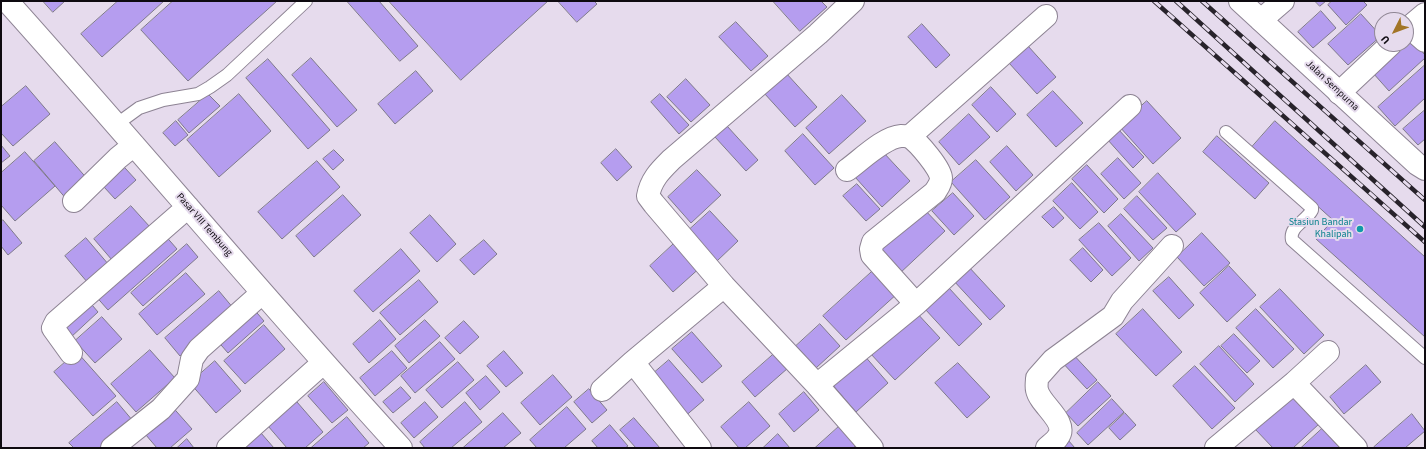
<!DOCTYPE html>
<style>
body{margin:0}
#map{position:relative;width:1426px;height:449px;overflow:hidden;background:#e6dbed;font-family:"Source Sans 3",sans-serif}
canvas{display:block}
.frame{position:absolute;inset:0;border:2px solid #0e0a10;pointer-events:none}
.north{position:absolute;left:1374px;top:12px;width:40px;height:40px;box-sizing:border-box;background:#e6dbed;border:1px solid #908795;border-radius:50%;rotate:228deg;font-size:11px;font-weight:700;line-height:16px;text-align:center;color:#0e0a10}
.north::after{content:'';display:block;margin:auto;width:14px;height:18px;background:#a27527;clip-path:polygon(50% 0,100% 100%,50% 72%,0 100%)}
</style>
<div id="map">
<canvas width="1426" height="449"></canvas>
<div class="frame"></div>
<div class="north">U</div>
</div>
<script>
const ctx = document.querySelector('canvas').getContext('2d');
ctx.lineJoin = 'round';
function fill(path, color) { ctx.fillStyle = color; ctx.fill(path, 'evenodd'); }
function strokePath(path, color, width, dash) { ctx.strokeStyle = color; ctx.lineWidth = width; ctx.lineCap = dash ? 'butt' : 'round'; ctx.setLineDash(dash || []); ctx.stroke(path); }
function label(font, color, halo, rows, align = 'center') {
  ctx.font = font + ' "Source Sans 3",sans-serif'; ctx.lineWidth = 4; ctx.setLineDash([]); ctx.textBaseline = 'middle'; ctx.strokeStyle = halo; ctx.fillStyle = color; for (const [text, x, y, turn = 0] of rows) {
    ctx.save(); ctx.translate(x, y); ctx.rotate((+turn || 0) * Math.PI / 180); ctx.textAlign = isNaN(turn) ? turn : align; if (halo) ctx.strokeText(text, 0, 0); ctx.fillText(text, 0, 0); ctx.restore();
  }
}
const building = new Path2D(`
 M43,1H65L53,12Z
 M118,1H164L102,57L81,34Z
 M173,1H277L188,81L141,30Z
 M347,1H379L418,46L400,61Z
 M389,1H548L461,80Z
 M558,1H594L597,4L577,22Z
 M773,1H821L827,7L800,31Z
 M1315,1H1326L1320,6Z
 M1332,1H1363L1367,5L1346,25L1328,5Z
 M1321,11L1336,28L1313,48L1298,32Z
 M1361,14L1381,36L1348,65L1328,44Z
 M736,22L768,56L751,71L719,37Z
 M922,24L950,55L936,68L908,37Z
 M1411,39L1425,55V58L1389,91L1373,73Z
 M1028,46L1056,77L1037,94L1009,63Z
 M311,58L357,110L337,127L292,75Z
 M268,59L330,130L308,149L246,78Z
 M1425,65V98L1395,126L1378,107Z
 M416,71L433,91L395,124L378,104Z
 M786,73L817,107L795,127L764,93Z
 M686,79L710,105L691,122L667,97Z
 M26,86L50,114L13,146L1,133V107Z
 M991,87L1016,114L997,132L972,105Z
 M1053,91L1083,123L1056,147L1027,115Z
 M208,94L220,106L189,133L178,120Z
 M239,94L271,131L219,177L187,140Z
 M660,94L689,125L679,134L651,102Z
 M842,95L866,121L829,154L806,128Z
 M1147,101L1181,138L1153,164L1119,126Z
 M1425,110V139L1418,145L1403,129Z
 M969,114L990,137L959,165L939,142Z
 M176,121L188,135L175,146L163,133Z
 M1275,121L1425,257V337L1316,239L1333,220L1252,147Z
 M727,126L758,160L746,171L715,137Z
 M1118,129L1144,157L1133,168L1107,139Z
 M803,134L834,168L815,185L785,151Z
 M1217,136L1269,183L1255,199L1203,152Z
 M55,142L90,182L68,201L34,161Z
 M1,145L10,156L1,163Z
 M1007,146L1033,175L1016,191L990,162Z
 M616,149L632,167L617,181L601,163Z
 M334,150L344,160L333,170L323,159Z
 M25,152L55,186L15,221L1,205V173Z
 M883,152L910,181L882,207L855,177Z
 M1118,158L1141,183L1124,199L1101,174Z
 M976,160L1010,197L985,220L951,182Z
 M317,161L340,187L282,239L258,212Z
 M1087,165L1118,199L1104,213L1072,179Z
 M125,168L136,180L115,199L104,187Z
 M697,170L721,195L691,223L668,197Z
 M1158,173L1196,214L1176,232L1139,192Z
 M1072,183L1098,212L1080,229L1053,201Z
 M857,184L880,209L866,221L843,196Z
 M953,193L974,216L954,235L932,211Z
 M343,195L361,215L314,257L296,236Z
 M1137,196L1167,228L1153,240L1124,209Z
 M131,206L150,227L112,260L94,239Z
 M921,206L945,231L899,274L875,249Z
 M1054,207L1064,218L1053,228L1042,217Z
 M710,211L738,241L717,261L689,230Z
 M1121,214L1153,248L1139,261L1108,226Z
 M430,215L456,244L437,262L410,233Z
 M3,220L22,243L8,255L1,246V222Z
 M1099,223L1131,258L1112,276L1079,240Z
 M163,233L177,249L108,310L93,293Z
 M1202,233L1230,263L1204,286L1177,257Z
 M86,238L109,265L88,283L65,256Z
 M679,239L703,265L673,292L650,266Z
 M484,240L497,254L474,275L460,260Z
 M187,244L198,257L143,306L131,293Z
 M1083,248L1103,270L1091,282L1070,260Z
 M401,249L420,271L373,312L354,291Z
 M968,266L1005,306L990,320L953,280Z
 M1229,266L1256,295L1227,322L1200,293Z
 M875,269L898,293L846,340L823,316Z
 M186,273L205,294L157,335L139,314Z
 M1169,277L1194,305L1179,319L1153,291Z
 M419,280L438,302L400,335L380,313Z
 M949,288L982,324L959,346L925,309Z
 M1280,289L1324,335L1304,354L1260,307Z
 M219,291L234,309L180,356L165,338Z
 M87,299L98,312L70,338L58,325Z
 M251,306L264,321L228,353L215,338Z
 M1143,309L1182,352L1156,376L1116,334Z
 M1256,309L1294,349L1273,368L1236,328Z
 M915,311L940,338L895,380L870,353Z
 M102,317L122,339L95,363L75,341Z
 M380,320L396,339L369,363L353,344Z
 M425,320L440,336L409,363L395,346Z
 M464,321L479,337L460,354L445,338Z
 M820,324L840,346L816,368L796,346Z
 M264,325L285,349L245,384L224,361Z
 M692,332L722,366L702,383L672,349Z
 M1234,334L1260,361L1247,373L1221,346Z
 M440,342L455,359L415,393L401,376Z
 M1219,346L1254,384L1235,402L1200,364Z
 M150,350L175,378L136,412L111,384Z
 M392,351L407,368L375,396L360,378Z
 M504,351L523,373L506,387L487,366Z
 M1070,351L1097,380L1087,389L1060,360Z
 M77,352L116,396L93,416L54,372Z
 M775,353L788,368L755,397L742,382Z
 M863,354L888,383L856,412L831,383Z
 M669,360L704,400L683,418L648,378Z
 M215,361L241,391L216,413L190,383Z
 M458,362L474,380L442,408L426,390Z
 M958,363L990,397L967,418L935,383Z
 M1366,365L1381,382L1344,414L1330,397Z
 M1195,366L1235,408L1212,429L1173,386Z
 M553,375L572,397L540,425L521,403Z
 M486,376L500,392L480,410L466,393Z
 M324,382L348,410L332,423L308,396Z
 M1098,382L1111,396L1078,426L1066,413Z
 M401,387L411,398L393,413L383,402Z
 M589,389L607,410L592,423L574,402Z
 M804,392L819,410L794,432L779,414Z
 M1292,395L1319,424L1293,448H1273L1255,429Z
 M1112,399L1124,412L1088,445L1077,433Z
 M117,402L133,421L103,448H74L69,443Z
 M297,402L323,432L305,448H287L268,426Z
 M425,402L438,417L414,438L401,423Z
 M465,402L482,422L451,448H425L420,442Z
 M749,402L770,426L745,448H739L721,427Z
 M169,403L192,429L170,448H157L140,428Z
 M567,407L586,429L564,448H537L530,440Z
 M503,413L521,433L503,448H463Z
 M1125,413L1136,425L1120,440L1109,428Z
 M1412,414L1425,431L1405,448H1374V447Z
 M347,417L369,443L363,448H311Z
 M634,418L660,448H636L620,430Z
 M844,422L861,441L853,448H815Z
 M610,425L628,446L625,448H598L592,441Z
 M1323,428L1340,448H1301Z
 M261,433L274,448H245Z
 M778,434L790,448H763Z
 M187,439L194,448H177Z
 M1068,440L1075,448H1059Z`);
fill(building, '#b59def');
strokePath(building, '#7e798b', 1);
const service = new Path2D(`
 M117,124L139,108L163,100L198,94L210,87L227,75L306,1
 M1226,132L1312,208V210C1307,221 1289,226 1292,240L1425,358`);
const minor = new Path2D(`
 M7,1C140,149 267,302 401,448
 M853,1L818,34L672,159C661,170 651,179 648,196L654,204L724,286L817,385L872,448
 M1261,20L1283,1
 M1409,27L1425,41
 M1406,30L1425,14
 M1339,93L1391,44
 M909,137L1046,16
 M847,170C861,160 884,137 901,136C903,136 908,136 910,137C918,142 941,169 941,178C941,184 938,187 935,192L873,242L871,249L872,255L916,304
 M74,201L118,158L134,145
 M71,353L53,328L56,322L188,207
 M633,362L700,448
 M1294,383L1356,448
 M817,385L916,304L1130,106
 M602,390L633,362L724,286
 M112,448L161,409L188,379L192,359L199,349L262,293
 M228,448L323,363
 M1047,448C1050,445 1056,441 1058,437C1069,422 1040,405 1037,390C1036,386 1037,382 1037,378L1053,360L1113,316L1122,301L1172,246
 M1216,448L1294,383L1328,352`);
const tertiary = new Path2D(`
 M1240,1L1417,164L1425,169`);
strokePath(service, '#8d8393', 14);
strokePath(minor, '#8d8393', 24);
strokePath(tertiary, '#8d8393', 24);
strokePath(service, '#fff', 12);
strokePath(minor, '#fff', 22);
strokePath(tertiary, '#fff', 22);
const rail = new Path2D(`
 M1154,1L1425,242
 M1176,1L1425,227
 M1202,1L1425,200`);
strokePath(rail, '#28232b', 4.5);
strokePath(rail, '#e6dbed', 3, [9]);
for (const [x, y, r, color] of [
 [1360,229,4,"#0f9aa8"]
]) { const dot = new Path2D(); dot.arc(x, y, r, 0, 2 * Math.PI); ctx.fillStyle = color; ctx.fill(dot); strokePath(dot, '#e6dbed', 1.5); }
label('10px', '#0e0a10', '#e6dbed', [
 ["Jalan Sempurna",1332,86,43],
 ["Pasar VIII Tembung",204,225,49]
]);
label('10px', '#0d838f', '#e6dbed', [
 ["Stasiun Bandar",1352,223],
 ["Khalipah",1352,235]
], 'right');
</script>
